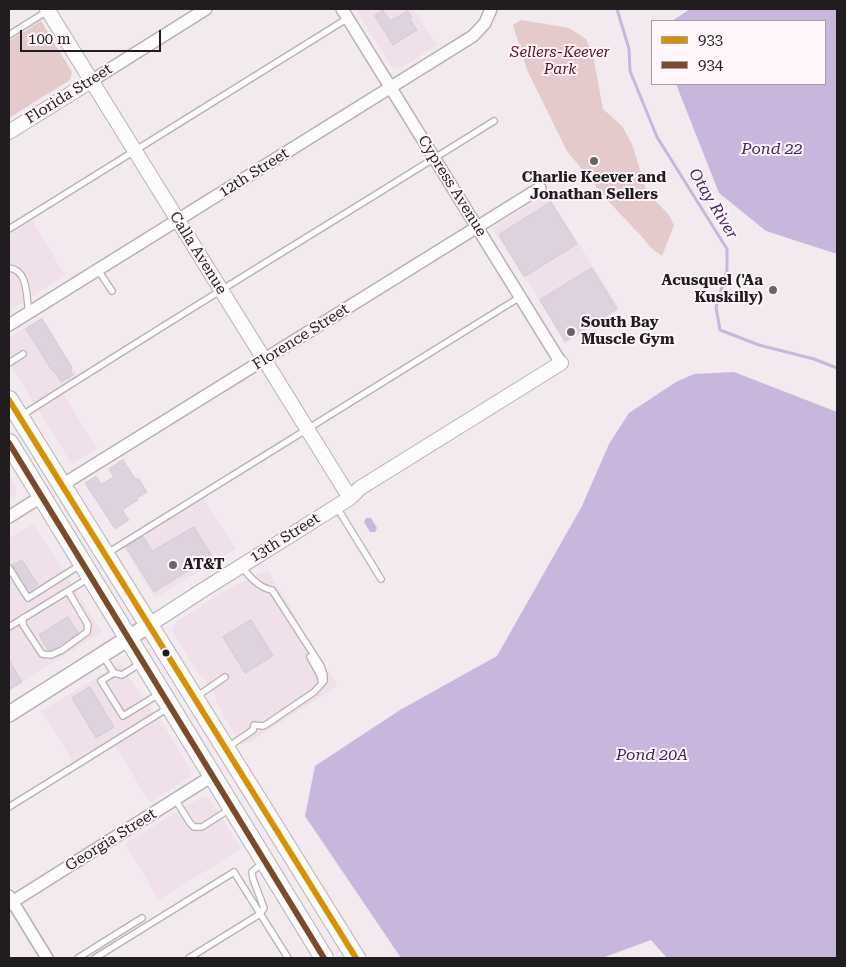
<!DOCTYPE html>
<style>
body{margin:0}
#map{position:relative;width:846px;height:967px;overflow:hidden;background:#f2eaee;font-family:"Roboto Serif",serif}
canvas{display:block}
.frame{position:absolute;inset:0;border:10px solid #211c1f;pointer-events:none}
.legend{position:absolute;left:651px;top:20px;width:175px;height:65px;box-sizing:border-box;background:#fff5fb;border:1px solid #a69ea3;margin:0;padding:6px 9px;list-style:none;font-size:15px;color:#211c1f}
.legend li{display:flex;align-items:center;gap:10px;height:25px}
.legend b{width:25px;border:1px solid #a69ea3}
.scale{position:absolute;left:20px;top:30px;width:141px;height:22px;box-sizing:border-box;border:2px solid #211c1f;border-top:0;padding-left:6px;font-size:15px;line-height:18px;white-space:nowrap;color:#211c1f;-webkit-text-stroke:4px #fff5fb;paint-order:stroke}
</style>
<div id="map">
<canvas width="846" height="967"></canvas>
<div class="frame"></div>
<ul class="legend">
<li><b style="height:6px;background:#d79105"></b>933</li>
<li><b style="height:6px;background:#7a4b2a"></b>934</li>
</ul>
<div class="scale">100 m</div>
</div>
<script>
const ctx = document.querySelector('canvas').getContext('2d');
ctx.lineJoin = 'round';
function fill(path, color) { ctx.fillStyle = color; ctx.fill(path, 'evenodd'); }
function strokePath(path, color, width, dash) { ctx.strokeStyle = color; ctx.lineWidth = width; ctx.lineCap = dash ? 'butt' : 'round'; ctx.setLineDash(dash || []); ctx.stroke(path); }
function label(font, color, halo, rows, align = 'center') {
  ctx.font = font + ' "Roboto Serif",serif'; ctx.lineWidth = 4; ctx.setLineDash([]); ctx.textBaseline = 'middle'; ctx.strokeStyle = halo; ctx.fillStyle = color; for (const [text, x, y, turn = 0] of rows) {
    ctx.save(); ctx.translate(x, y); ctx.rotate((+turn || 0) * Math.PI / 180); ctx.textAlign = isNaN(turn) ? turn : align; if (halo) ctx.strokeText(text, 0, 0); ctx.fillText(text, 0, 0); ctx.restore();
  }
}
fill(new Path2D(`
 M362,9H414L437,45L400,68L394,67L391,66L357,11Z
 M547,194L620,309L565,344L528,282L492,228Z
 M27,212L65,275L9,311V223Z
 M42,317L79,377L60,389L97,448L74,463H71L9,363V337Z
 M9,475L16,487V495L11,498H9Z
 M203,497L236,549L155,598L123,547Z
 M33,523L102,632L9,690V538Z
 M268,570L299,622L298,623L338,686L251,741L242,744L234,733L222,713L215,699L216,696L204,678L202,679L172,631L176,622L238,583L242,582L258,574Z
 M120,663L157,720L161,721L191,770L190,777L150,803L111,739L73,762L42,711Z
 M201,797L210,799L241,849L159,900L125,844Z`), '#f0e0ea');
fill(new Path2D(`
 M521,20L569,28L586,39L593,55L603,109L622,126L632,144L647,192L669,215L674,225L662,256L651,248L643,238L609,202L567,151L527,70L513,25Z
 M41,21L72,72L70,80L9,118V41Z`), '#e5cacc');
fill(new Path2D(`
 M690,9H837V254L766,231L719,193L676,84H825V21H672Z
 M734,372L837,412V958H667L651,940L602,958H401L305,816L315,766L400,710L497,656L582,506L609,444L629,413L676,382L694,374Z
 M366,518H371L377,528L375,532H370L364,522Z`), '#c9b6dd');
strokePath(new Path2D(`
 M617,9L629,49L630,71L657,137L727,249V270L716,307L720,330L759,345L814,359L837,368`), '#c9b6dd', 3);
const building = new Path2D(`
 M383,10L390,21L408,11L412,18L410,19L417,30L393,45L375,16Z
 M551,202L577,244L524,277L499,235Z
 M592,268L617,309L565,341L540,300Z
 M42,319L72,368L70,370L73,375L61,382L54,371L53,372L26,329Z
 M123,460L136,480L138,478L147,492L137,498L138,500L124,509L123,511L129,520L115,529L85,483L96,476L101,484L114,477L109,469Z
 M194,527L212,556L154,592L126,547L143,536L152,551Z
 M22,560L38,585L29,591L13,565Z
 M68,617L78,633L55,648L48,650L39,635Z
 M251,620L273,656L245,673L223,637Z
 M9,660L22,682L9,690Z
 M90,687L114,727L96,738L72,698Z`);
fill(building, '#ddd2dd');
strokePath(building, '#d3cdd1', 1);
const service = new Path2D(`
 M9,35L49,10
 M9,229L348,18
 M9,268C29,270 26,298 29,313
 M98,270L112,291
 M9,363L23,354
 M21,416C177,316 336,220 494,121
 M336,506L381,579
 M106,554L520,297
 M9,568L28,598L80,565
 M23,618V625L42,654L51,655L62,650L87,632L88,625L68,591
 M9,627L89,578
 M103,656L114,673L122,675L141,663
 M310,657L320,675L322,683
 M114,673L101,681L123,716L159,694
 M196,697L225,677
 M228,747L253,730L254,725L263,726L267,724L314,692L324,681V675L321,666L272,590C259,588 249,576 241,566
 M175,799L190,823L194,827H202L230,809
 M9,807L168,708
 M78,958L142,918
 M95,958L234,872L288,958
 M189,958L260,914L264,908L253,879L252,872L263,862`);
const minor = new Path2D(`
 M342,9L561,363
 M91,81L206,9
 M9,325L473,36L485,23L491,9
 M62,485L540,188
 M9,517L42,496
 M9,896L47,958
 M9,904L212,776`);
const tertiary = new Path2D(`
 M47,9L350,498
 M9,132L91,81
 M149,625L203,590L350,498L360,488L561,363`);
const secondary = new Path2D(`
 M9,714L149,625`);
const trunk = new Path2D(`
 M9,400L356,958
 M9,443L324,958`);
strokePath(service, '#b7b1b4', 8);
strokePath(minor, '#b7b1b4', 14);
strokePath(tertiary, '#b7b1b4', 16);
strokePath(secondary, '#b7b1b4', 18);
strokePath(trunk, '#b7b1b4', 20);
strokePath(service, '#fdfcfc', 5.5);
strokePath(minor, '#fdfcfc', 11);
strokePath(tertiary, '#fdfcfc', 14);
strokePath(secondary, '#fdfcfc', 15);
strokePath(trunk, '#fdfcfc', 18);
strokePath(new Path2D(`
 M9,400L356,958`), '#d79105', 6);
strokePath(new Path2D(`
 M9,443L324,958`), '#7a4b2a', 6);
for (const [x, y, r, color] of [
 [594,161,5,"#6a6467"],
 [773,290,5,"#6a6467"],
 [571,332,5,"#6a6467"],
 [173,565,5,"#6a6467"],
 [166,653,4.5,"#211c1f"]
]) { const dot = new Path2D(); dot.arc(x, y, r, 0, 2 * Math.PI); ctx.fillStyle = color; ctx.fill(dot); strokePath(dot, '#fff5fb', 2); }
label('italic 15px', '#5e0f1d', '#fff5fb', [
 ["Sellers-Keever",560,53],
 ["Park",560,70]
]);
label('15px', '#211c1f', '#fff5fb', [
 ["Florida Street",69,94,-32],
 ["12th Street",254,173,-32],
 ["Cypress Avenue",452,186,58],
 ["Calla Avenue",198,253,58],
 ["Florence Street",301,337,-32],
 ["13th Street",285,538,-32],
 ["Georgia Street",111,840,-32]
]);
label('bold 15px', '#211c1f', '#fff5fb', [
 ["Charlie Keever and",594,178,"center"],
 ["Jonathan Sellers",594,195,"center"],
 ["Acusquel ('Aa",763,281,"right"],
 ["Kuskilly)",763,298,"right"],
 ["South Bay",581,323],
 ["Muscle Gym",581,340],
 ["AT&T",183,565]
], 'left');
label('italic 16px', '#442465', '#fff5fb', [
 ["Pond 22",772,149],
 ["Otay River",713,204,59],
 ["Pond 20A",652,755]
]);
</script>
